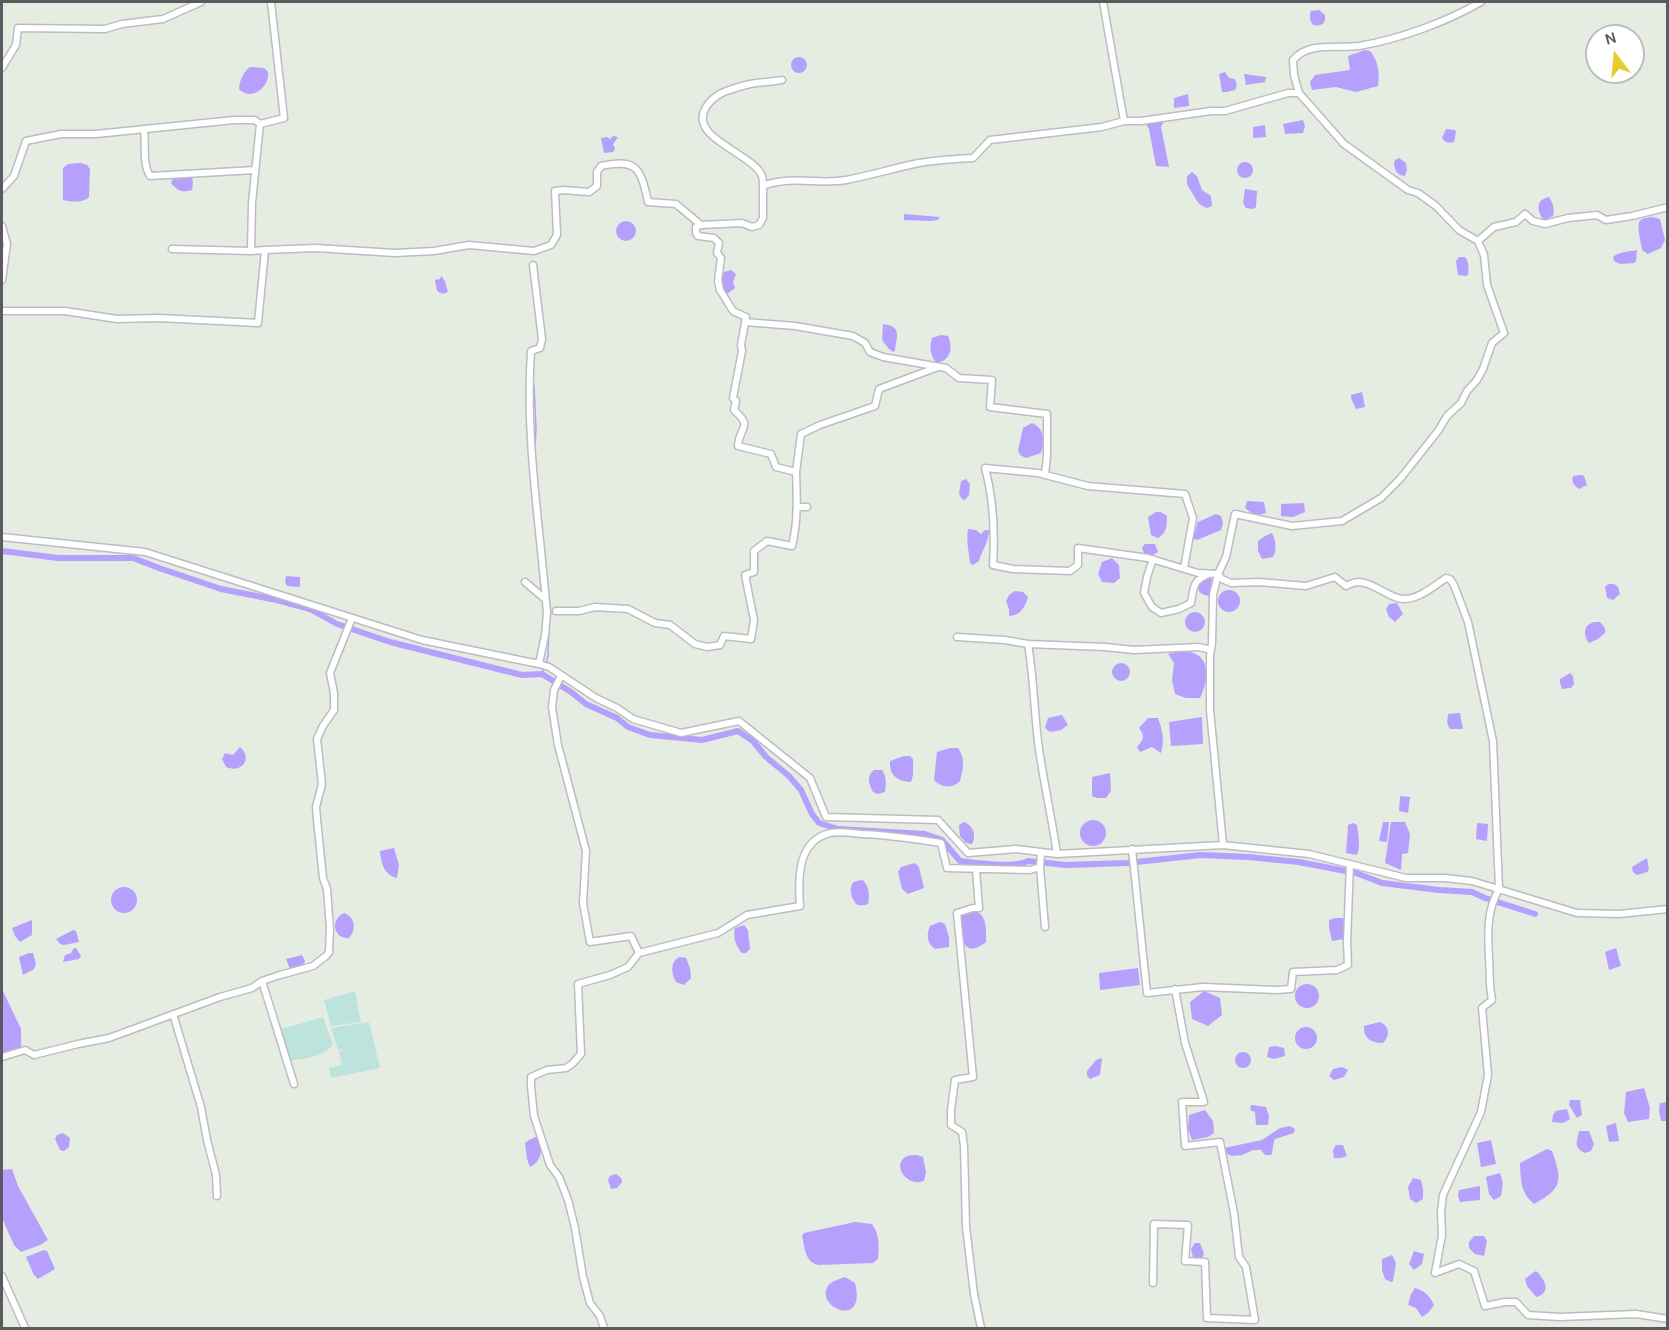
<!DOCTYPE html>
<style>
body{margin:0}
#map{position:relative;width:1669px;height:1330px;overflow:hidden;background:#e5ece1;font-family:Karla,sans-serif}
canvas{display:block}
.frame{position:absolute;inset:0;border:3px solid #5c5961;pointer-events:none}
.north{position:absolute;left:1585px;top:24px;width:60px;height:60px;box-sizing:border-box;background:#fff;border:2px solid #bebdc0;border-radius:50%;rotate:344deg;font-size:16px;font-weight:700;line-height:24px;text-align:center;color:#5c5961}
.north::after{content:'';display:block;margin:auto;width:21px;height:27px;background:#e5cd2e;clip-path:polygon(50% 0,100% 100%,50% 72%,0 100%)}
</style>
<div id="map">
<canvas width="1669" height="1330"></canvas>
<div class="frame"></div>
<div class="north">N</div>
</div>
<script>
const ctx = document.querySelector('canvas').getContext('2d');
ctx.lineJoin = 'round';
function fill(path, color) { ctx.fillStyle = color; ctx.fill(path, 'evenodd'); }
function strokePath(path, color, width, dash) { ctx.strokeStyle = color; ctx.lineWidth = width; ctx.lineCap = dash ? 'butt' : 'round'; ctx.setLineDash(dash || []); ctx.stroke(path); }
fill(new Path2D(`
 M355,991L361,1022L331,1026L324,1000Z
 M323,1017L333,1045C322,1058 305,1058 289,1061L282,1039V1029Z
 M369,1022L380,1068L331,1078L329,1068L342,1065L339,1051L346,1049L338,1050L331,1028Z`), '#bde4dc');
fill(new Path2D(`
 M1319,10L1325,15C1326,23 1322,27 1313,25C1310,21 1309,16 1311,11Z
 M1365,50L1370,51C1378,60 1380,74 1378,86L1356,92L1336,87L1312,90L1310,82L1315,75L1350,70L1348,56Z
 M791 65a8 8 0 1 1 16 0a8 8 0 1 1-16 0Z
 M250,67L264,68L268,72C270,87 251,102 239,89C239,82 244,71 250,67Z
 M1225,72L1229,78L1235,79L1237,85L1235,90L1227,92H1222L1219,74Z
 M1244,74L1266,77L1265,82L1246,85Z
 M1188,94L1189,106L1174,108V98Z
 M1303,120L1305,126L1303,133L1285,134L1283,124Z
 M1164,121L1161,127L1169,167L1156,166L1149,129L1146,124Z
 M1265,125L1266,137L1253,138V127Z
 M1446,129L1455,130L1456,132L1454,142C1448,143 1445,143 1442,138Z
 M613,136L618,137L613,144L615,149L613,152L604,153L601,138L607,137L610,139Z
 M1399,158L1406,163L1407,170L1405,176C1397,176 1392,167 1395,160Z
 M1237 170a8 8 0 1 1 16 0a8 8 0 1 1-16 0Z
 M81,163L87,165L90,169L89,197C84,203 70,202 63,200V168L68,164Z
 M1192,172L1197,176L1202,190L1211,196L1212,206L1207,208C1198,205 1197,201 1193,194C1188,186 1186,186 1187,176Z
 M192,177L193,183L192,190C181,193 178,191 171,183L172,180L176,178Z
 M1245,189L1257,191L1256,207L1253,209L1246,208L1243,203Z
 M1549,197C1553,203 1555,209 1553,216L1545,220L1542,218C1537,208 1536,200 1549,197Z
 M904,214L940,217L938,220L931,221L904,220Z
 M1652,217L1660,219L1665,240L1661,248L1648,254L1642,250C1641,244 1640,240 1639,234C1638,220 1638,219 1652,217Z
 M616 231a10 10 0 1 1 20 0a10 10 0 1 1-20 0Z
 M1637,250L1636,261L1634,263L1620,264L1614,261L1613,257C1620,251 1628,252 1637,250Z
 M1459,257H1465C1469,262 1469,268 1468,275L1466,276L1458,275L1456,261Z
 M731,270L736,274L733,282L735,288L727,294C723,288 721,279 724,272Z
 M441,276L445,281L448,292L443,294L437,291L435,280L440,279Z
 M883,324C903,326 896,338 895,351L893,352L889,349L882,340Z
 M941,335L948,336C953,348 951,360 937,363C930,357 929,346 932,338Z
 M1362,392L1365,407L1356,409L1351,398V395Z
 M1032,423C1045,429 1045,440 1041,453L1026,458L1020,455L1018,450L1023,428Z
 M1581,475L1584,476L1587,485L1579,489C1574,486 1571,481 1573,476Z
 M966,479L970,484L969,495L965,500L962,499L959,494L961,481Z
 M1247,501L1264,502L1266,513C1258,516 1252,514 1245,508Z
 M1304,503L1305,512L1293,517L1281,516V504Z
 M1156,512H1161L1167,516C1167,525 1167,533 1158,538L1151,535L1148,517Z
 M1216,514L1221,516L1223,523L1221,530L1197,540L1193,538L1198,522Z
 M968,529L976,530L981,534L985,530H989C989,541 982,551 979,561L973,565L970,563C969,553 966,540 968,529Z
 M1272,533C1276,541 1277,550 1273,557L1262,559L1258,551V541L1265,536Z
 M1145,544H1155L1158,552L1153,555L1144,553L1142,548Z
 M1112,558L1119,565L1120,578L1114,583L1102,582L1098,574L1102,562Z
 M286,576L300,577V587L287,586L285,582Z
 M1208,576L1212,577L1210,596L1204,595L1199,592L1198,583Z
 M1608,584H1614L1618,587L1620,594L1613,600L1607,598L1605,587Z
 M1218 601a11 11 0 1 1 22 0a11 11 0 1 1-22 0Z
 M1015,591L1023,592L1028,597C1025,607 1020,616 1009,616V609L1006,601L1009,595Z
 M1397,603L1403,614L1395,622L1389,617L1386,609L1389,604Z
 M1185 622a10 10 0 1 1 20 0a10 10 0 1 1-20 0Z
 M1594,622H1600L1605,628V633L1598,639L1589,643C1583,635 1583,625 1594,622Z
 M1185,649C1189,652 1195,653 1199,656C1211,666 1206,686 1200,698H1186L1175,694L1172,680L1174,663L1168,654Z
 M1112 672a9 9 0 1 1 18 0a9 9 0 1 1-18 0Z
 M1570,673L1573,676L1574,684L1571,688L1562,689L1560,683V679Z
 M1460,713L1463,729H1450L1447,723L1448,714Z
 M1062,715L1068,725L1061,730L1050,732L1045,728L1048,718Z
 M1202,717L1203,744L1171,746L1169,722Z
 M1148,718H1158C1162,729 1165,741 1161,753L1152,747L1140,752L1137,747C1144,739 1145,736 1139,728Z
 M240,747C253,758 242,774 226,767L222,759L225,753L233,755Z
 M950,748H958C966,759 963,769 960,781C952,789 941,788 934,780L937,752Z
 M904,756H910L913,759V775L911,782C898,781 889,776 890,761Z
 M874,770H882C887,777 886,784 885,792L878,794L873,792C869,784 866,776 874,770Z
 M1110,773L1111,791L1106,798H1097L1092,796V777Z
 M1400,796L1410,797L1408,813L1399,811Z
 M1080 833a13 13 0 1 1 26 0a13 13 0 1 1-26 0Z
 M964,822C973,825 977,835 972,844L966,843L960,836L959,825Z
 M1383,822H1389L1387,842L1379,841Z
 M1391,822H1405L1410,834L1408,853L1402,854L1401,870L1385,863Z
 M1353,823L1357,825C1358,834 1361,846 1357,855L1346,853L1348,825Z
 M1477,823L1488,824L1487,841L1476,839Z
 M394,848L399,865L397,878C384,875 381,863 380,851Z
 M1647,858L1649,870L1647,872L1637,875L1633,872L1632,867Z
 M915,863L919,867L924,888L908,894L902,889L898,872L901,867Z
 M863,880C869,887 870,895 868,904C865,905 861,906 858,905C852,902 848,888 853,883C854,881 861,880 863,880Z
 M111 900a13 13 0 1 1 26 0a13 13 0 1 1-26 0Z
 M973,910C988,915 986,929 986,942C962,961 961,935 960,918L964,913Z
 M344,913C355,917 357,929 349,938C333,939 330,919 344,913Z
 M1335,918H1344L1346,931L1344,939L1332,941L1329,928V920Z
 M32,920V935L20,942L15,936L12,928Z
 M940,922L945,924L949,937V947L935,949C927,943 926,935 930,926Z
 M744,925L748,930L750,949L746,953H742C735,945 733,937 735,928Z
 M73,930L76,931L79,942L64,945L60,944L56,939Z
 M74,948H76L81,956L79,959L63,962L65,955L71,953Z
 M1616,948L1621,966L1609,970L1605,952Z
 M29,953H33L36,964L34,969L23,975L19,957Z
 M302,955L305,961L303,966L290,969L286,959Z
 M680,957L686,958L690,968L691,978L684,985L676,982C671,973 670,961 680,957Z
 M1138,968L1140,985L1100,990L1099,973Z
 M1295 996a12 12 0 1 1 24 0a12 12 0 1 1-24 0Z
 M2,989L21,1029V1048L2,1053Z
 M1204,991L1220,998L1222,1015L1208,1026L1192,1019L1190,1002Z
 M1380,1022C1389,1026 1391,1035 1383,1043C1372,1043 1363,1039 1364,1026Z
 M1295 1038a11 11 0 1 1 22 0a11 11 0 1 1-22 0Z
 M1275,1046L1284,1048L1285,1056L1274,1059L1267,1057L1269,1047Z
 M1235 1060a8 8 0 1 1 16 0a8 8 0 1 1-16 0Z
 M1102,1058L1100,1075L1090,1079L1087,1076V1071L1096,1060Z
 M1342,1067L1348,1070L1344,1077L1334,1080L1329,1076L1333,1069Z
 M1644,1088L1650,1108L1649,1119L1628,1122L1624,1113L1626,1092Z
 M1570,1100H1580L1582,1115L1577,1118L1569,1105Z
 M1667,1102V1121H1661L1659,1110L1660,1103Z
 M1251,1105L1266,1107L1269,1116L1268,1125H1256L1255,1112L1250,1110Z
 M1567,1109L1570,1119L1563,1123L1552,1122L1553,1115L1556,1111Z
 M1205,1110L1213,1121L1214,1133L1208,1137L1192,1140L1188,1129L1189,1115Z
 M1616,1123L1619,1141L1609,1142L1606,1126Z
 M1290,1126L1295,1129L1294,1133L1275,1139C1272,1144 1274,1150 1271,1155H1265L1261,1150H1253L1242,1155L1232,1156L1227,1154L1224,1148L1262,1140L1280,1128Z
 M1579,1131H1589L1594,1144L1591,1151L1585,1153C1573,1147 1577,1142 1579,1131Z
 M63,1133L70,1138L69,1147L64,1151L60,1150L55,1139L57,1135Z
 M538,1136L541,1139C542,1150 542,1161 530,1167L527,1159L525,1143L529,1140Z
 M1491,1140L1496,1164L1481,1167L1477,1143Z
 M1336,1145H1343L1347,1156L1341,1158H1334L1333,1150Z
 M1547,1149L1552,1151C1563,1181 1562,1189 1534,1204C1520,1192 1521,1180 1520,1163Z
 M917,1155L923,1157L926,1172L924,1181C908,1187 894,1168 903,1159C906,1155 913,1155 917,1155Z
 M12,1169L18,1186L48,1240L40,1245L21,1252L14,1245L2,1218V1170Z
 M1500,1173L1503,1183L1501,1196L1494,1200L1489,1194L1486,1177Z
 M616,1174L621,1178L622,1182L617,1188L611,1189L608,1180L610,1176Z
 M1413,1178L1421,1180L1423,1189V1199L1416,1203L1410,1199L1408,1187Z
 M1480,1186V1200L1460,1202L1458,1196L1459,1190Z
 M855,1222L872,1224C880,1235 879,1246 878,1259L873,1263L819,1265C805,1263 805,1248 802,1236L804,1233Z
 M1474,1236H1484L1487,1241L1484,1256L1475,1254L1469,1248V1242Z
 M1195,1243H1200L1204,1254L1202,1258L1193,1257L1191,1249Z
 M44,1250L47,1251L55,1269L38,1279L34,1275L26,1257Z
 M1414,1251L1424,1254L1422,1264L1414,1270L1409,1264Z
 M1392,1255L1396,1263L1393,1281L1391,1282L1385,1279L1382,1270V1259Z
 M1536,1271C1545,1279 1552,1293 1536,1297L1527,1286L1525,1279L1531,1274Z
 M845,1277L855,1283C867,1330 814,1307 828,1286C831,1281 840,1279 845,1277Z
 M1415,1288C1425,1291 1429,1295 1434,1305L1428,1313L1422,1317L1416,1308L1408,1305L1411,1294Z`), '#b5a0fd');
strokePath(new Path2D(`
 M534,386L536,427L535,451
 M536,467L549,606
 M546,663L548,656L549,628
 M542,674L544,668`), '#b5a0fd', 1.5);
strokePath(new Path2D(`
 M2,551L58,558H133L159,568L221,589L277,600L310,609L337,624L390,642L522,675L542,674L571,692L586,704L617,718L628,727L650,735L702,740L738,731L753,741L766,757L789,776L801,790L812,814L819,823L838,829L925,834L942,840L960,861C973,863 1018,868 1028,861L1066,865L1127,863L1201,855L1248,857L1299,862L1356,873L1382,883L1439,890L1472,892L1485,898L1535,914`), '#b5a0fd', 6);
const minor = new Path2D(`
 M1103,2L1124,121H1141L1211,111H1225L1288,93H1299L1344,144L1408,190L1418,193L1436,206L1459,230L1478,241L1484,255L1487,285L1504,333L1492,343L1483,369L1477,380L1467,391L1461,403L1447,416L1438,431L1400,479L1381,498L1342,521L1292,526L1235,514L1226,557L1218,574L1213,595L1212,643L1210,656V710L1223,845
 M2,68L16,45L18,28L105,29L122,24L163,19L201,2
 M1299,93L1294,75L1293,60C1309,41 1338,49 1359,46C1400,39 1446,22 1481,2
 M144,129C146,144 142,163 150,176L255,170
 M763,186C763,182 763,179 762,176C753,153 687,138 706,107C710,101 717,95 724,92C732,89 741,86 750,84C761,82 771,82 782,80
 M2,189L14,176L26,141L61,134H96L234,120H255L260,124
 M2,226L7,244L2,280
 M1478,241L1494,227L1516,222L1525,214L1533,221L1545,224L1568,218L1597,215L1606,220L1632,216L1668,207
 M172,249L251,251
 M265,250L251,251L252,203L260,124L284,118L271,2
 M533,265L542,339L540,348L531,351C525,438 540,526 547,613L545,635L539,664
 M2,311H65L117,319L159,318L258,323L265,250L316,248L395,253L434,251L469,245L534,251L551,245L557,235L555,191L563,190L589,192L597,186V172L601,166C637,158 641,169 648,202L676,204L701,225L742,223L752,227L759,225L763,218V186C792,175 817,185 846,180C868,176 891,169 914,164C933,160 953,159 973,158L990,140L1102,127L1124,121
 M745,322L795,326L853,336L865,343L870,352L883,357L946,368L959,378L992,380L990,407L1047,414V456L1045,475
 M796,472L801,434L820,425L875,406L879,389L938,367
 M797,507H807
 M2,537L145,552L422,640L539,664L549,667L596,698L617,708L633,719L681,733L739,721L810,778L826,817L938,820L968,853L1016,849L1057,854L1223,845L1309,854L1406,878H1445L1472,881L1577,913L1619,914L1668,909
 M1153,559L1147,577L1144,593L1152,607L1161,613L1179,609L1191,603C1194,587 1192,581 1209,574
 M1184,568L1193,518L1185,494L1088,486L1038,473L985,468C994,500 995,532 993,565L1013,569L1070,571L1078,565V548L1148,558L1198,573L1218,574L1222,579L1231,583L1259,582L1306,586L1335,577L1346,586C1350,584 1355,582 1359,582C1376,583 1387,598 1403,599C1418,600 1434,586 1446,578L1450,579L1454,585L1468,622L1493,741L1499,889C1486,912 1488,934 1489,958C1490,972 1489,986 1492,1000L1482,1008L1488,1075L1481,1112L1443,1195L1441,1212L1442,1235L1435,1273L1459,1264L1474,1271L1485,1306L1505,1302H1516L1528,1315L1560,1317L1636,1314L1668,1319
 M525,582L545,599
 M556,611H579L595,607L628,609L655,623L670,625L695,644L707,647L720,645L724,636L751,639L754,620L745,575L754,572V551L767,541L792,546C798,522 797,497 796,472L776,467L771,454L738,446C739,426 754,428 734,410L736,401L733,398L742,351L741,345L746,317L733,311L720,290L718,281L721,258L717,253L719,243L714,238L698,236L696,233V227L701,225
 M957,637L1005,640L1028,644
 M561,676L554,690L552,707L558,745L586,851L583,903L590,942L631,936L639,953
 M1132,849L1147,993L1203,987L1276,990L1291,989L1293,972L1337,970L1348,965L1347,942L1350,864
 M1041,853L1040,867L1045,927
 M1057,854C1052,819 1044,784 1039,749C1034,714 1034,679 1028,644L1105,647L1134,650L1199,647L1211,650
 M976,869L979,908H973L957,913L973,1077L955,1080L951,1110V1125L962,1132L964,1146L966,1227L974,1294L981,1328
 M262,981L294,1084
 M173,1014L201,1107L207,1140L216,1175L217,1196
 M2,1057L25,1050L34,1055L78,1044L109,1038L220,997L252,988L262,981L280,975L313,966L326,956L329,952L330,929L327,889L323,878L317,819L316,807L322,784L317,739L323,726L334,710V693L330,673L352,618
 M2,1276L25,1328
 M1153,1283L1154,1224L1188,1225L1185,1261L1205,1262L1207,1318L1255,1320L1246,1267L1239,1257L1234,1213L1220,1142L1185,1146L1182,1102H1204L1185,1043L1175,989
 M604,1328L600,1316L590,1303L583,1277L575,1228L568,1200L559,1177L550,1165L534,1116L531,1086V1077L547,1070L566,1068L572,1064L581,1054L578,984L610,975L628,967L639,953L718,933L747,915L800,906C798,879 797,841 830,833C840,831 852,833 862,834C889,835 914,839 941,843L947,868L1030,870L1040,867`);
strokePath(minor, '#bebbc2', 9);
strokePath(minor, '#fff', 6);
</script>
